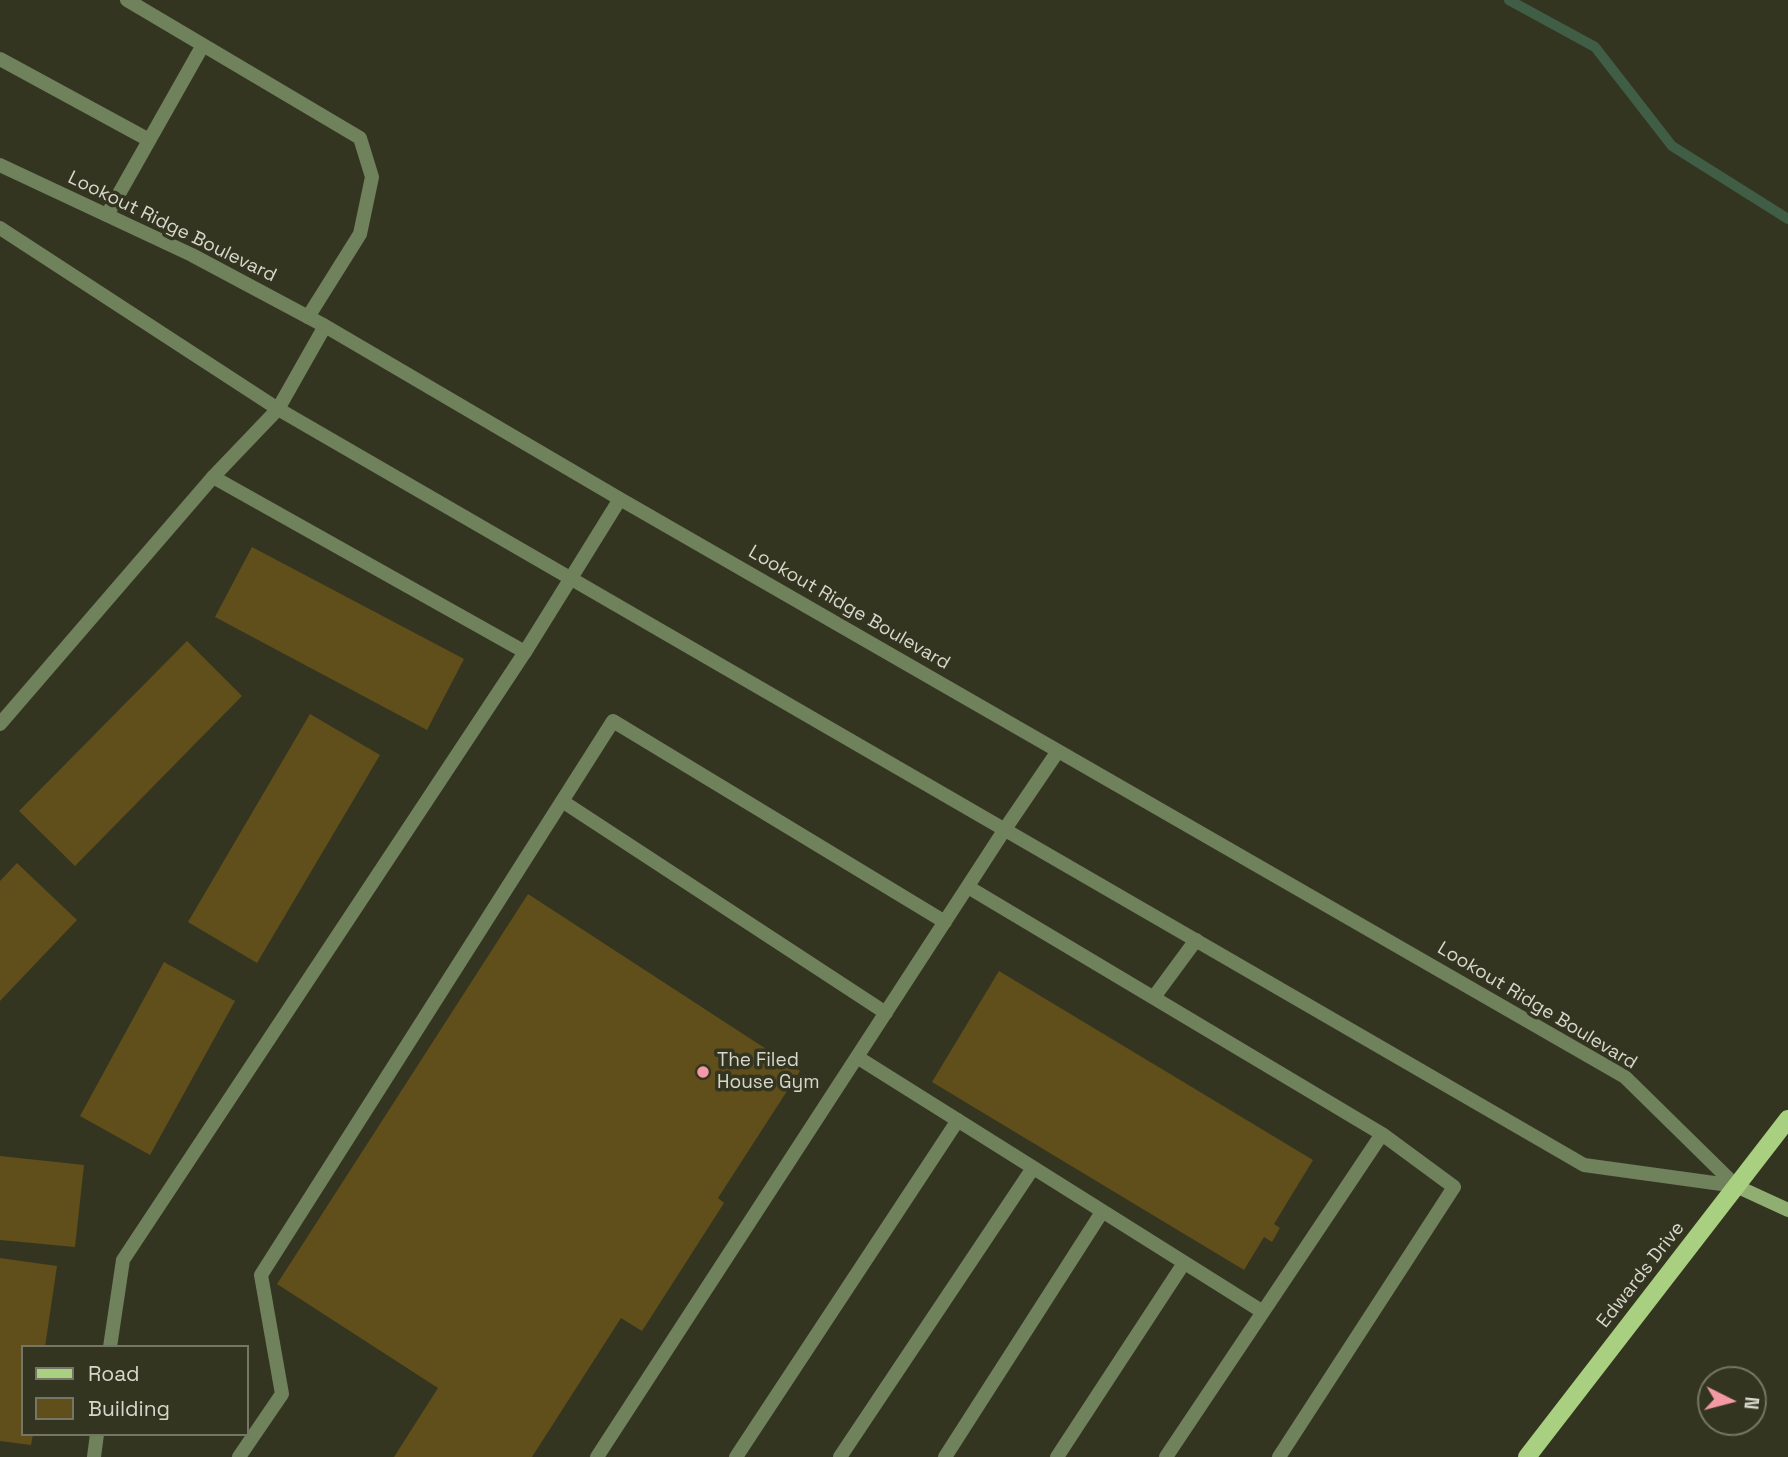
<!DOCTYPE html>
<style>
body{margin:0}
#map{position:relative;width:1788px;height:1457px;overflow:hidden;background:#343521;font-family:"Space Grotesk",sans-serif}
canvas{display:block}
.legend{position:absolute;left:21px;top:1345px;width:228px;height:91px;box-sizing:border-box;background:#343521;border:2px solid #757665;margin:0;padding:9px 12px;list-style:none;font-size:21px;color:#d7d8cc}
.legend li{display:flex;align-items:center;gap:14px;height:35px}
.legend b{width:35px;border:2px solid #757665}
.north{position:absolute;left:1697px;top:1366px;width:70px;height:70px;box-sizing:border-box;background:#343521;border:2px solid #757665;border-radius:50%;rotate:96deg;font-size:19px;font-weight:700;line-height:28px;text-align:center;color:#d7d8cc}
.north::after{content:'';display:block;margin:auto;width:24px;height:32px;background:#f49aa5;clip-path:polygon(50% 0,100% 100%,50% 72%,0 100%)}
</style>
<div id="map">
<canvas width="1788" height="1457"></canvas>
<ul class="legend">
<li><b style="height:9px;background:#a9d080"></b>Road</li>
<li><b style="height:19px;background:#604e1b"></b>Building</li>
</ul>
<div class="north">N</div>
</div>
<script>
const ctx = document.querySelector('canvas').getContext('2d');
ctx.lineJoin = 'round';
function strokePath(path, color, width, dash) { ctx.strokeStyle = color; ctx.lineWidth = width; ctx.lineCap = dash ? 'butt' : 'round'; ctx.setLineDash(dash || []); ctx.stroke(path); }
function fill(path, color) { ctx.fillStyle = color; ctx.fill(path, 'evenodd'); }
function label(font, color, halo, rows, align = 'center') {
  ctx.font = font + ' "Space Grotesk",sans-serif'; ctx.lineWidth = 7; ctx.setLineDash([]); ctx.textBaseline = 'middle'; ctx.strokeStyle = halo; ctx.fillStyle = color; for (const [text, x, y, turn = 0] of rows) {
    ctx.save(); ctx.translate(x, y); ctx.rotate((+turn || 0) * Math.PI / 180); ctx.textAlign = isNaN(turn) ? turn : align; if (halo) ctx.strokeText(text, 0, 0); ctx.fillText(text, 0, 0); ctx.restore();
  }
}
strokePath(new Path2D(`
 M1509,0L1595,47L1672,146L1788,219`), '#405e45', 10);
fill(new Path2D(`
 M252,547L464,659L427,730L215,617Z
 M187,641L242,696L75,866L19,811Z
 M310,714L380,755L257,963L188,922Z
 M17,863L77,920L0,1001V881Z
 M528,894L800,1071L718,1198L724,1203L642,1331L621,1318L532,1457H394L438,1388L277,1284Z
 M164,962L235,1001L150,1155L80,1116Z
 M999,971L1313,1160L1274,1224L1280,1228L1272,1242L1264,1237L1244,1270L932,1082Z
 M0,1156L84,1165L75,1247L0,1240Z
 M0,1258L57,1266L45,1347H23V1434H33L31,1445L0,1441Z`), '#604e1b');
strokePath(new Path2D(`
 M127,0L360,138L372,177L360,234L308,317
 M0,59L149,140
 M107,215L203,45
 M0,724L213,477L278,409
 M562,801L886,1013
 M968,887L1382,1134L1454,1187L1279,1457
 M1154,997L1196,940
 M857,1057L1263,1312
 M110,1347L123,1260L525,652L571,578
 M94,1457L97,1434
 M239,1457L282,1394L261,1275L613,721L945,922
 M597,1457L1005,829
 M736,1457L958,1120
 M840,1457L1033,1168
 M945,1457L1102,1212
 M1057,1457L1184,1263
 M1166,1457L1382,1134`), '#6f825c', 14);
strokePath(new Path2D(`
 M0,165L192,255L325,326L620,499L1625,1077L1736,1186
 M0,228L278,409L1584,1165L1736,1186
 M278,409L325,326
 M213,477L525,652
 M571,578L620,499
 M1005,829L1058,751`), '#6f825c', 14);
strokePath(new Path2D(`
 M1736,1186L1788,1210`), '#90ae71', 14);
strokePath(new Path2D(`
 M1527,1457L1788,1119`), '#a9d080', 18);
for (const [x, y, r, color] of [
 [703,1072,7,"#f49aa5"]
]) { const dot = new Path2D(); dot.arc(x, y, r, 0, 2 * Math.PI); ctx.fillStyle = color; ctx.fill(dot); strokePath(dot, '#343521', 2.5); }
label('19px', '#d7d8cc', '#343521', [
 ["Lookout Ridge Boulevard",172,227,26],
 ["Lookout Ridge Boulevard",849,608,30],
 ["Lookout Ridge Boulevard",1537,1006,31],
 ["Edwards Drive",1641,1275,-52]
]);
label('19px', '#d7d8cc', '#343521', [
 ["The Filed",717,1061],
 ["House Gym",717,1083]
], 'left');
</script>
